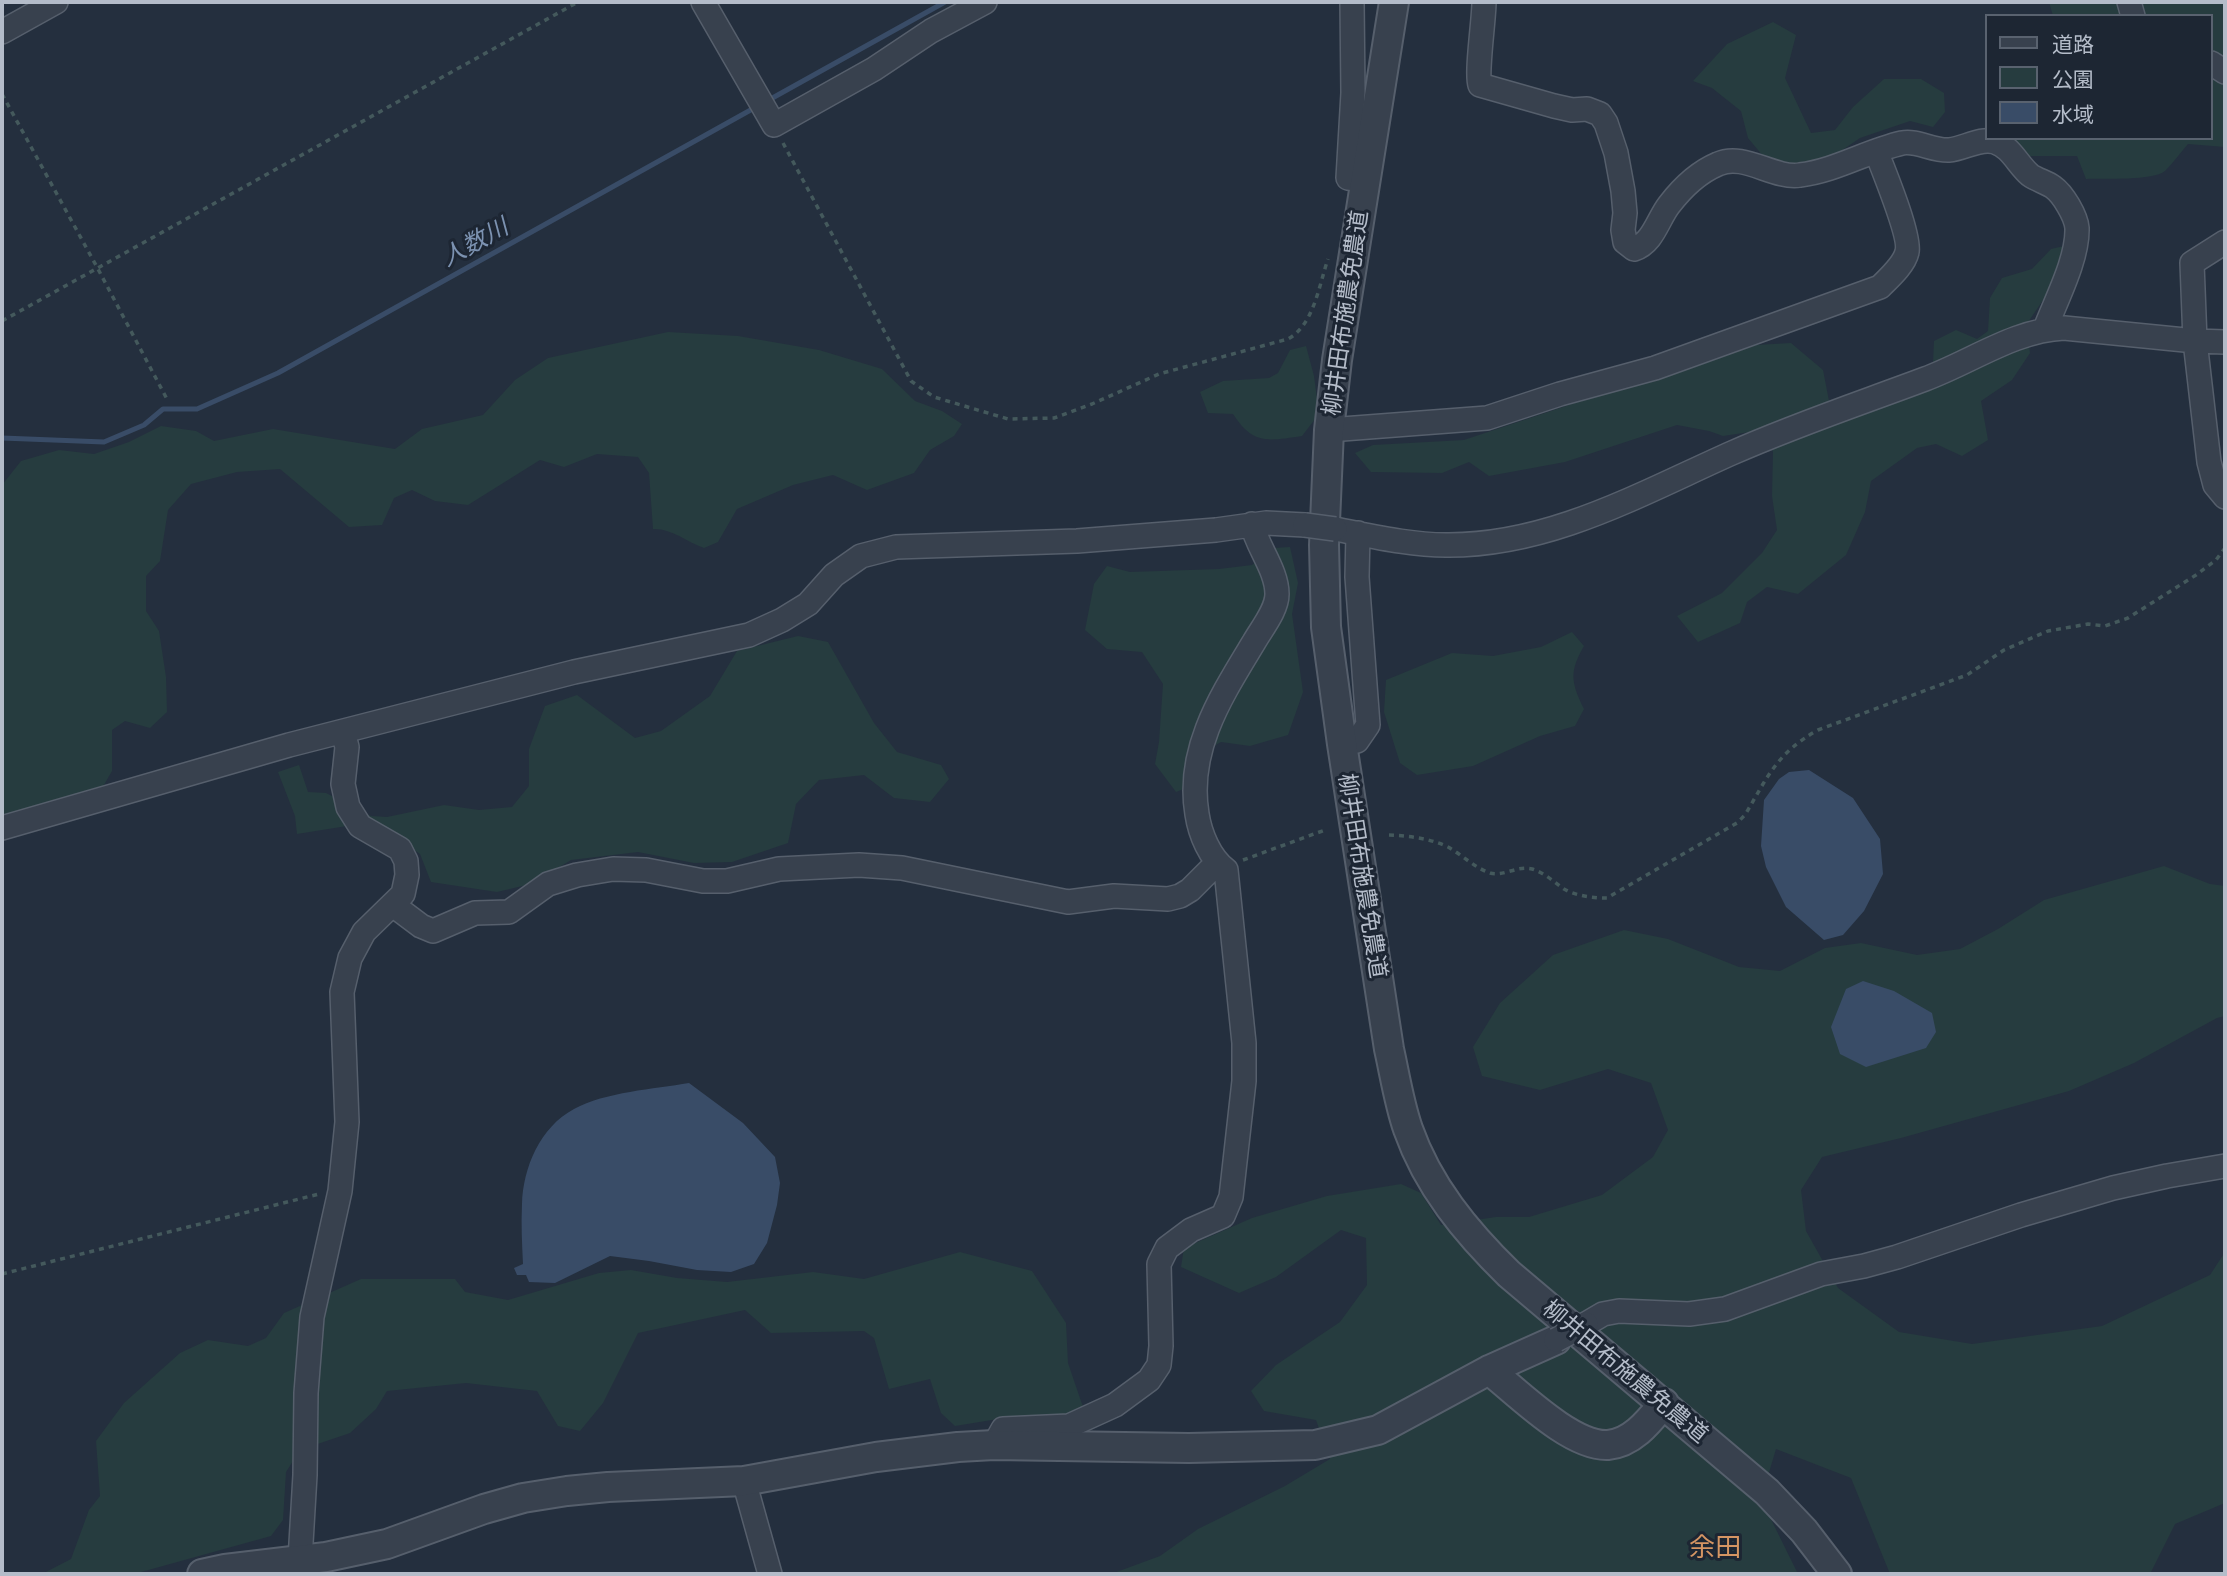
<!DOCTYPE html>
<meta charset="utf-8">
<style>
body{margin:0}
#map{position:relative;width:2227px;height:1576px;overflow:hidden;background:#242f3e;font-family:Raleway,"Noto Sans JP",sans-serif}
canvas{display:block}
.frame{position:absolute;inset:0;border:4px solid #b4bcc9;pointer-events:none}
.legend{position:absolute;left:1985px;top:14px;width:228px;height:126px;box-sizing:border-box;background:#1d2633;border:2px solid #59626f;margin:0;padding:9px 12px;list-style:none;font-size:21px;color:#b4bcc9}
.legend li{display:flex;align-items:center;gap:14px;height:35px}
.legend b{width:35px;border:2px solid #59626f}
</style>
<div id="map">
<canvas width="2227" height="1576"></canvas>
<div class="frame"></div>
<ul class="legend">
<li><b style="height:9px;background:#38414e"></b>道路</li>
<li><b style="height:19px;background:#263c3f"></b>公園</li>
<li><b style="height:19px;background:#394c67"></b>水域</li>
</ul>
</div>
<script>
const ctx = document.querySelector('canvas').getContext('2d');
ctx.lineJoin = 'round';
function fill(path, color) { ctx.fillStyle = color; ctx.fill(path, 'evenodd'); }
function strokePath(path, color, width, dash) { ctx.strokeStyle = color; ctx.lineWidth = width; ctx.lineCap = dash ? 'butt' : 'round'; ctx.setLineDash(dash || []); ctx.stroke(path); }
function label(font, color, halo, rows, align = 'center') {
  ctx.font = font + ' Raleway,"Noto Sans JP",sans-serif'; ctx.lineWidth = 6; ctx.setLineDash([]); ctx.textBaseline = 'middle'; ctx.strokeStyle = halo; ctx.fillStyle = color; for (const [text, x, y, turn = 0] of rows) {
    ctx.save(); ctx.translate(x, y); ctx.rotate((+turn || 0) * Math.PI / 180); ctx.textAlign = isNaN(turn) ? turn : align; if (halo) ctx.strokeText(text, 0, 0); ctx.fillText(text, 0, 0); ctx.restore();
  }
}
fill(new Path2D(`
 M2049,2H2225V147L2188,144C2180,153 2173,163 2165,171C2153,181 2105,178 2086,179L2077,156H2029L2009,138H2211V16H2053Z
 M1773,22L1796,35L1785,78L1811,133L1835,130L1853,107L1884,79H1921L1944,93L1945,112L1933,127L1910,121L1860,138L1835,155L1800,167L1768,162L1748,138L1741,111L1712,88L1693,81L1727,44Z
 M2064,246L2052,287L2026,325L2030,353L2012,380L1981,401L1988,440L1962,456L1936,444L1917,448L1871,481L1865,512L1846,555L1798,594L1767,587L1747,602L1740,623L1698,642L1677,616L1722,593L1762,553L1777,530L1772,496L1773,452L1763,430L1723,436L1709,431L1677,425L1565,462L1489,476L1469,462L1442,473L1371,472L1355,453L1373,445L1464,440L1575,403L1675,374L1756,345L1791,343L1823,370L1830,406L1925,386L1933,363L1934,341L1956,330L1977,339L1988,331L1990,298L2002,278L2032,269L2051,249Z
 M668,332L738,336L819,350L882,369L915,401L942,411L962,424L954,436L930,450L914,473L867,490L833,475L793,485L737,509L718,542L704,548C687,542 671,528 653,529L649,473L638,457L597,454L564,467L540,460L468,505L435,501L412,490L394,498L382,525L349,527L280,469L237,472L191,484L168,510L160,561L146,576V611L159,631L166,677L167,712L150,728L125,721L112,730V771L101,790L2,822V485L21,461L59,450L94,454L129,442L161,426L196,431L214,441L273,429L395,449L422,429L483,415L515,380L548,358Z
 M1306,346L1314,376L1319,414L1302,436C1268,441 1253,445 1233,414L1208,413L1200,392L1223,381L1269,378L1278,373L1290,350Z
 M1290,547L1298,583L1292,614L1303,692L1288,735L1250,746L1221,742L1194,757L1186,788L1176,792L1155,764L1159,742L1163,684L1142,652L1107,649L1085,630L1094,584L1107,566L1130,572L1219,569L1252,565L1274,548Z
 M1572,632L1584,646C1569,672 1571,682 1584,709L1575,726L1540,736L1473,766L1417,775L1400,763L1384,712L1386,680L1452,653L1493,656L1541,647Z
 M798,636L828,642L874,723L897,752L941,765L949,779L930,802L894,798L864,775L819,780L796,804L788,843L732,862L694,863L638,852L571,860L531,884L497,892L431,882L420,854L391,834L347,826L297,834L295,816L278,772L299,765L308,792L326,793L371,816L387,817L444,805L479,810L512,807L529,786V749L545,706L577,695L635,738L661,731L710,696L737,651Z
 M2164,866L2210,884L2225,886V1016L2217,1018L2134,1063L2069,1091L1901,1138L1822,1157L1801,1190L1806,1231L1838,1288L1899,1332L1972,1344L2102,1326L2210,1275L2225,1252V1503L2175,1524L2150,1574H1890L1851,1478L1776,1449L1761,1499L1798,1574H1111L1160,1556L1198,1529L1285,1486L1330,1459L1316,1420L1264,1411L1251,1391L1276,1365L1340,1322L1367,1285L1366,1238L1341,1230L1276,1277L1239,1293L1181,1267L1184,1248L1252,1218L1327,1196L1401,1184L1421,1193L1441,1225L1496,1217H1529L1602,1195L1653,1157L1668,1130L1651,1083L1608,1069L1540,1090L1482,1076L1473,1047L1500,1003L1553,955L1624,930L1668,939L1739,967L1780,971L1825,948L1861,943L1917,955L1960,949L1998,929L2044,900Z
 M960,1252L1032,1271L1066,1323L1068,1363L1083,1407L1068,1415L998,1419L955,1426L941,1413L930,1379L889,1389L874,1338L864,1331L771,1333L745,1310L638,1333L603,1403L580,1431L558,1426L537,1391L466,1383L387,1391L376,1409L350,1433L300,1450L286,1472L283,1520L271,1536L134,1574H42L71,1559L89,1510L100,1496L96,1441L124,1403L180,1353L208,1340L248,1346L266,1338L284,1313L361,1279H455L465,1292L508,1300L599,1273L631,1270L677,1278L727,1282L813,1272L864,1279Z`), '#263c3f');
fill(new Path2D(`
 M1809,770L1853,798L1880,839L1883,874L1864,911L1843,935L1824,940L1786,907L1766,867L1761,846L1764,800L1779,779L1789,772Z
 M1863,981L1894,991L1932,1013L1936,1032L1926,1048L1866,1067L1840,1054L1831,1027L1846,989Z
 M689,1083L743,1123L775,1157L780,1183L777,1205L767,1243L754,1264L731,1272L697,1270L649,1261L610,1256L555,1283L529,1282L526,1275H517L514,1268L523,1264C522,1244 521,1224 522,1204C523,1168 540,1127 574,1109C605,1092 654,1089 689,1083Z`), '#394c67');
strokePath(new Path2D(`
 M767,101L945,2
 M2,438L104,442L144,425L163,409H197L278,373L756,107`), '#394c67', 5);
const minor = new Path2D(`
 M703,2L774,125L874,69L931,31L985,2
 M1352,2L1353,93L1348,178L1365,180
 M1484,2C1484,20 1476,73 1480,85L1554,106L1572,110L1587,109L1600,114L1606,123L1616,153L1623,191L1625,213L1623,230L1625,242L1634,249C1653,243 1658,219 1669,205C1682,188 1699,172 1718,164C1744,152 1773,179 1800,175C1835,171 1867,151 1902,143C1917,140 1933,151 1949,150C1964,149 1980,137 1995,142C2011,147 2018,165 2030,175C2037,180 2046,182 2053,187C2063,194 2076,216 2077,228C2078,259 2056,300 2045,329
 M2129,2L2133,16
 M2,32L56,2
 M2211,63L2225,72
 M2225,342L2195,341L2209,462L2215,485L2225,497
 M1329,430L1487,418L1560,394L1655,368L1880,287C1889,278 1904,265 1907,252C1911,237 1883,169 1876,151
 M1335,529C1372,536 1409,545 1446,545C1549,546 1640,494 1732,453C1795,425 1861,403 1925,379C1971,362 2015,330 2064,328L2195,341L2192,263L2225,242
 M1342,744L1357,741L1368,725L1357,577L1358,533
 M2,828L289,745L574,672L749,635L782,620L808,604L834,575L861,556L896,547L1077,541L1216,530L1266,523L1305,525
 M393,905L421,926L433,931L475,913L509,912L548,884L577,875L613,869L646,870L703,881H727L779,869L859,865L902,868L1068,902L1114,896L1168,899L1180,896L1190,890L1217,863
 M1586,1324L1603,1314L1619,1311L1689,1314L1725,1309L1821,1274L1864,1266L1897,1257L2021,1215L2113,1188L2167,1176L2225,1166
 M994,1445L1003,1429L1069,1426L1115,1405L1149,1380L1159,1365L1161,1346L1159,1264L1167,1248L1191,1230L1223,1216L1231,1197L1244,1081V1043L1226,870C1210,858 1200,834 1197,814C1186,749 1222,695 1254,642C1262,628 1277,610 1277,594C1277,570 1257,547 1252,524
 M744,1481L770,1574
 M300,1560L305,1475L306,1393L312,1317L340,1191L347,1122L342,992L350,958L364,932L403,894L407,875L406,861L400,849L360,826L348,807L343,784L347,747L343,732`);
const tertiary = new Path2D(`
 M1394,2L1337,360L1329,430L1324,545L1326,627L1342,744L1389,1049C1395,1076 1399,1103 1408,1129C1428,1186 1466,1232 1509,1274L1767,1492L1804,1531L1837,1574
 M1489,1370C1517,1392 1571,1447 1608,1445C1633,1443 1650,1420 1664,1403
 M202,1574L225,1569L326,1557L387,1544L484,1509L523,1498L567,1491L608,1487L744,1481L876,1457L958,1447L994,1445L1189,1448L1315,1445L1378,1430L1489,1370L1556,1340`);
strokePath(minor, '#565f6c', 26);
strokePath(tertiary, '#565f6c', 32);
strokePath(new Path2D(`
 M2,94L98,269L168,401
 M783,143L911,381L934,397L1008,419L1054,418L1092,404L1159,374L1288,339C1314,325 1319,285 1328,259
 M2,321L578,2
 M1389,835C1409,836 1429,838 1448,847C1462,855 1475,868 1490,873C1503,877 1518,865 1532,869C1545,873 1554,882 1564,889C1576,896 1593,898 1607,898L1737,823L1745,815C1768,776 1777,753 1818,730L1967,675L2004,650L2048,631L2088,624L2105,626L2128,618L2196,575L2216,560L2225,548
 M1243,860L1325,830
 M2,1274L319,1194`), '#44595c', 3.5, [5, 5]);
strokePath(minor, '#38414e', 23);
strokePath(tertiary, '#38414e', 28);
const minorBridge = new Path2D(`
 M1305,525L1335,529
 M1556,1340L1586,1324`);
strokePath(minorBridge, '#565f6c', 26, []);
strokePath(minorBridge, '#38414e', 23);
label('23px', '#b4bcc9', '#1d2633', [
 ["柳井田布施農免農道",1346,313,-82],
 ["柳井田布施農免農道",1362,876,81],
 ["柳井田布施農免農道",1625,1372,40]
]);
label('italic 24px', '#7c92b1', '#1d2633', [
 ["人数川",475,243,-29]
]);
label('26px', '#d59563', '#1d2633', [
 ["余田",1715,1548]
]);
</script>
